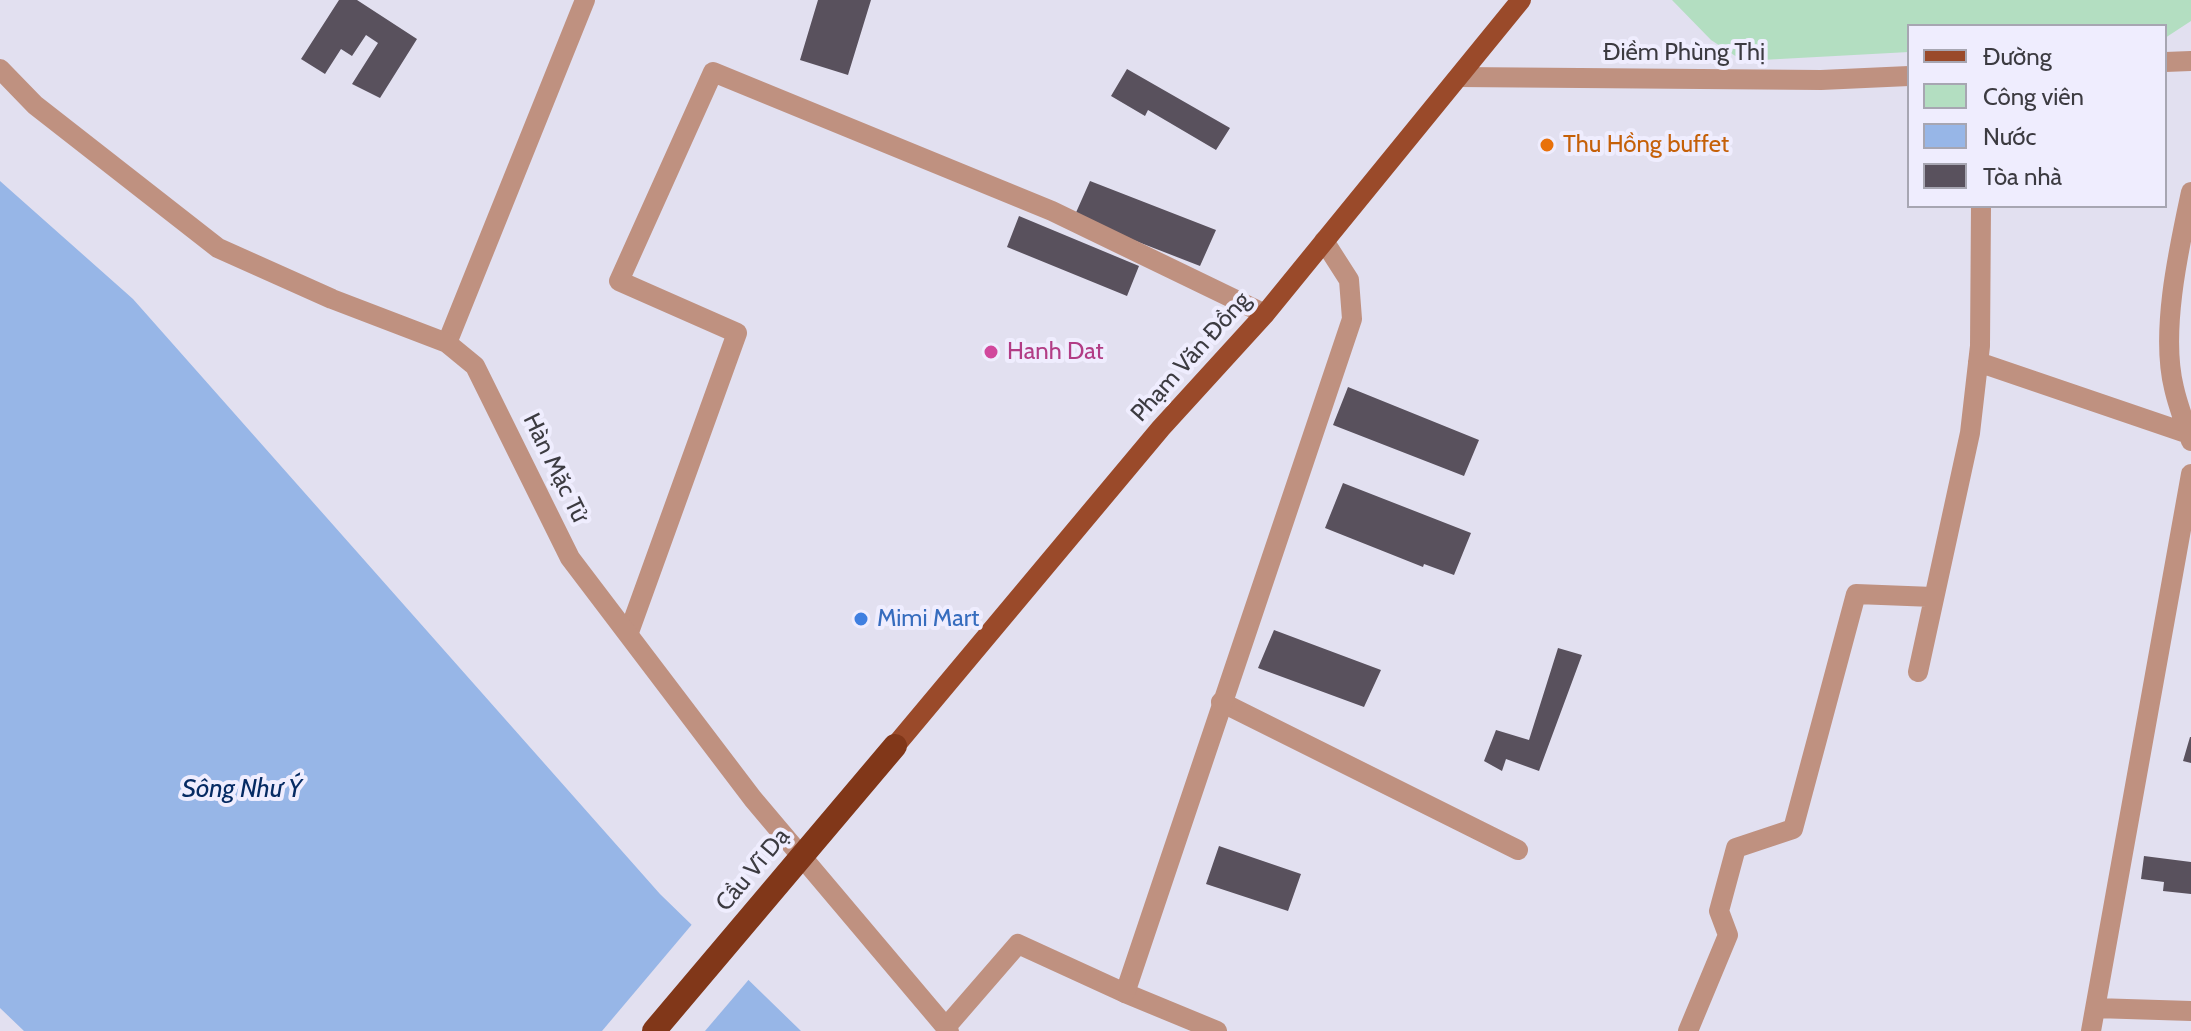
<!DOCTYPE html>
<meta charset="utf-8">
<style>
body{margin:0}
#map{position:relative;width:2191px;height:1031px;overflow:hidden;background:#e2e0f0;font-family:Cabin,sans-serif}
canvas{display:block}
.legend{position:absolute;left:1907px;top:24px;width:260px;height:184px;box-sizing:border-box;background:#efedfe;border:2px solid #a7a6b2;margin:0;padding:10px 14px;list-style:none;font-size:24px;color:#3c3b41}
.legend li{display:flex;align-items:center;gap:16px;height:40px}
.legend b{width:40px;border:2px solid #a7a6b2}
</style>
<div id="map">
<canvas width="2191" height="1031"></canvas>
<ul class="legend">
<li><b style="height:10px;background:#9a4a2a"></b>Đường</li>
<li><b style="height:22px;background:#b3dec1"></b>Công viên</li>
<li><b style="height:22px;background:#97b6e7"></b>Nước</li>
<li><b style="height:22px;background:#59515d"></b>Tòa nhà</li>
</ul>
</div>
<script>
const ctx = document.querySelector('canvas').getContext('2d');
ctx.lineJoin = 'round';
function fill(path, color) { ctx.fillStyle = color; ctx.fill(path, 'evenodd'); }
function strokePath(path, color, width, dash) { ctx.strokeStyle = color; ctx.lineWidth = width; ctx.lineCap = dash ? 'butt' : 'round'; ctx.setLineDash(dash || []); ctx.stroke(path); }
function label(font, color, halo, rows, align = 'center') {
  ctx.font = font + ' Cabin,sans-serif'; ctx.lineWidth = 8; ctx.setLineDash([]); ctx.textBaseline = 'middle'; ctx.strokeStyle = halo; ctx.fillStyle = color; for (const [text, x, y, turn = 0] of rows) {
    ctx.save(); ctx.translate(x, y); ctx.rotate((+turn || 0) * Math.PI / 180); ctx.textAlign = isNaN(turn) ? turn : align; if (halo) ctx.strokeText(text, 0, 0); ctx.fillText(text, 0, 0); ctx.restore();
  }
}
fill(new Path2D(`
 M1672,0H2191V21L2165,38V26H1909V52L1743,61L1711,40Z`), '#b3dec1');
fill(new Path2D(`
 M0,181L133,299L660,894L801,1031H24L0,1008Z`), '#97b6e7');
fill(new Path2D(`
 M694,922L751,977L705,1031H602Z`), '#e2e0f0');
fill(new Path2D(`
 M339,0H357L417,39L380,98L352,84L378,43L366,35L352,56L341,49L325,74L301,59Z
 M818,0H871L848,75L800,60Z
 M1127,69L1230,128L1216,150L1148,110L1145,116L1111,96Z
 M1090,181L1216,230L1200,266L1074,217Z
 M1019,216L1139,266L1127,296L1007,247Z
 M1348,387L1479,440L1464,476L1333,425Z
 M1343,483L1471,533L1454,575L1424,564L1423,567L1325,528Z
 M1274,630L1381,670L1364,707L1258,668Z
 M1558,648L1582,655L1539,771L1506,759L1502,771L1484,761L1496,730L1529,740Z
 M2190,737H2191V763L2183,761Z
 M1219,846L1301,874L1288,911L1206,884Z
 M2144,856L2191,862V894L2163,891L2164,882L2141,879Z`), '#59515d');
strokePath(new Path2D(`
 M2191,192C2179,248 2160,332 2174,388C2178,406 2185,424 2191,441
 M447,343L585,0
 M1978,362L2189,434
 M629,632L737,333L619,281L713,72L1052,211L1265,314
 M1918,672L1970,433L1980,346L1981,206
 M1221,702L1518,850
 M1125,993L1217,1031
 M2095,1008L2191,1011
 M1688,1031L1728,935L1719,911L1736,848L1793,829L1856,594L1933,597
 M2091,1031L2191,474`), '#bf9180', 20);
strokePath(new Path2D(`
 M2165,62L2191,61
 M0,69L35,105L218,248L332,299L447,343L475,366L570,558L753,799L949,1031
 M1459,77L1821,80L1909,76
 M946,1027L1018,944L1125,993L1352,319L1349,280L1324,241`), '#bf9180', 20);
strokePath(new Path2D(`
 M895,746L1161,428L1265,314L1521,0`), '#9a4a2a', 20);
strokePath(new Path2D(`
 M654,1031L895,746`), '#813719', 24);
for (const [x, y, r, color] of [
 [1547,145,8,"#e8710a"],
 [991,352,8,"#d1479c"],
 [861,619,8,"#3f7fe0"]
]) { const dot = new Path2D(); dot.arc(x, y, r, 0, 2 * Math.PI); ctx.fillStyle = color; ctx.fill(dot); strokePath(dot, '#efedfe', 3); }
label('24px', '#3c3b41', '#efedfe', [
 ["Điềm Phùng Thị",1684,53],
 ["Phạm Văn Đồng",1191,357,-48],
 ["Hàn Mặc Tử",555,468,64],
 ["Cầu Vĩ Dạ",753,870,-50]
]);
label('24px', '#c56008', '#efedfe', [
 ["Thu Hồng buffet",1563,145]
], 'left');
label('24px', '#b23c85', '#efedfe', [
 ["Hanh Dat",1007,352]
], 'left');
label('24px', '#366cbe', '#efedfe', [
 ["Mimi Mart",877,619]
], 'left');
label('italic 26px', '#062b63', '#efedfe', [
 ["Sông Như Ý",242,789]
]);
</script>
